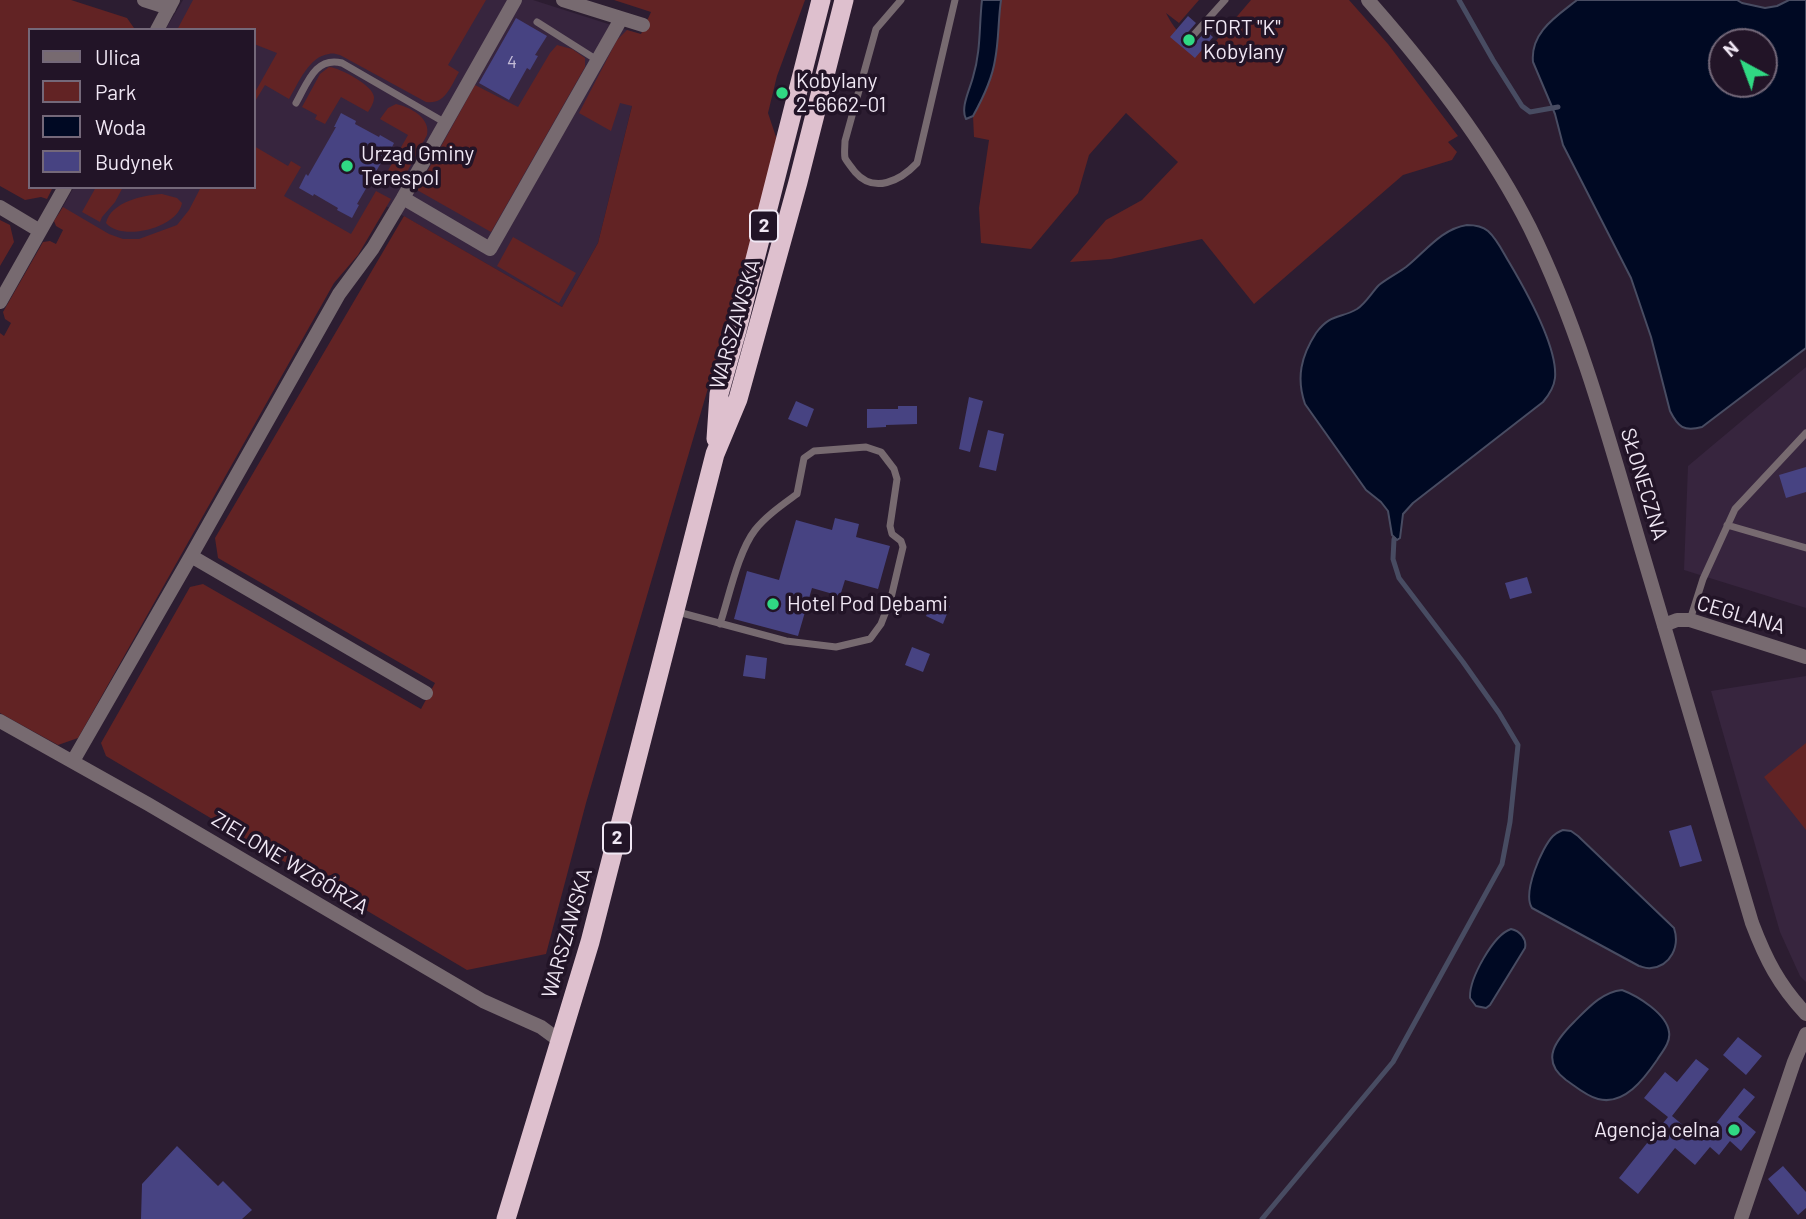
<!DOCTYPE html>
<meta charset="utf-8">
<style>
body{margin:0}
#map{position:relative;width:1806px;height:1219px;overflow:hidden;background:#2c1d31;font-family:Barlow,sans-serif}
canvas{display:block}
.legend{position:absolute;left:28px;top:28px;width:228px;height:161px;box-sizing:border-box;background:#221427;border:2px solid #746879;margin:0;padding:9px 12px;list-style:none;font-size:21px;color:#f0e7f4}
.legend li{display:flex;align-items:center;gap:14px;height:35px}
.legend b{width:35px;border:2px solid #746879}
.north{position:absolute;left:1708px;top:28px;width:70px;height:70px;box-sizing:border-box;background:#221427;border:2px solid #746879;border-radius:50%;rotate:319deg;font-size:19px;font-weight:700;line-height:28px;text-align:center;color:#f0e7f4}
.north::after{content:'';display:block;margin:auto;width:24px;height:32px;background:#30d883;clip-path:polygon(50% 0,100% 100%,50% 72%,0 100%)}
</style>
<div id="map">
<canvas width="1806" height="1219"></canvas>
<ul class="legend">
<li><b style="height:9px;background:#776a70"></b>Ulica</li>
<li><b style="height:19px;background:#622324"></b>Park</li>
<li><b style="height:19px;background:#000923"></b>Woda</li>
<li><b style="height:19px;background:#474382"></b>Budynek</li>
</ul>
<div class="north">N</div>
</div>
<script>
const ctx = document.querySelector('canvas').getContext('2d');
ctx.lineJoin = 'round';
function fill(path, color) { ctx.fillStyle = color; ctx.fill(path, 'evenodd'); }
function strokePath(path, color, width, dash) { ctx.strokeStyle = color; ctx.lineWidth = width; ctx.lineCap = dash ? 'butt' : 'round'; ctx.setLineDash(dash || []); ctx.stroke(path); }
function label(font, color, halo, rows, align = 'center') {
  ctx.font = font + ' Barlow,sans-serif'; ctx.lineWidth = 7; ctx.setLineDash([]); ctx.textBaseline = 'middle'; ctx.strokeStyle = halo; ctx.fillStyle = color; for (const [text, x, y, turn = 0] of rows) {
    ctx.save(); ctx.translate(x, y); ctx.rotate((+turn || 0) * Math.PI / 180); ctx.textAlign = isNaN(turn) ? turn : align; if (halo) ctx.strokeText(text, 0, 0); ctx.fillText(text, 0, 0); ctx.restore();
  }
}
fill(new Path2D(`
 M183,0H533L649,37L598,243L562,307L386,206L332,285L295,349L61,210L74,187H254V30H165Z
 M1806,367V608L1684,570L1688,466Z
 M1806,676V982L1800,976L1780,932L1711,691Z`), '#37253e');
fill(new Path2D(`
 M0,0H71L127,18L134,28L133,30H30V187H53L47,199L41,197L25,200L0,186Z
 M193,0H486L448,65L459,72C451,86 445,105 426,102L340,55C336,54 332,53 329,54C309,56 298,84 289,99L265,85L254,103V94L277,53L254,44V30H177Z
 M614,0H805L777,76L768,113L777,140L771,174L586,803L546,954L467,970L106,756L101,743L190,587L203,584L421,709L435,683L218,558L215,538L404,216L562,307L598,243L632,106L620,103L611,131L579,113L617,40L627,30L641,34L651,12Z
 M1001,0H1199L1179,23L1166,13C1179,38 1192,47 1218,56L1210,48L1251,0H1349L1388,44L1458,136L1448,142L1457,152L1452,160L1403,175L1254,304L1202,239L1111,259L1070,262L1106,220L1142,200L1178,162L1126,113L1089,155L1078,193L1031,249L981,243L979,208L989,140L974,137L973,116L987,88Z
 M557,45L572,49L585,58V67L491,232L417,190L475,85L518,107L550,53Z
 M329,67C340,68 373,85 374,97C374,103 371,107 368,112L341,97L325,124L315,119L317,115L302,107L320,74Z
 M396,104C410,107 431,118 427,135L401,183L386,174L408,135L380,119L388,108Z
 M254,146L288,166L291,161L301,167L284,196L351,234L376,191L391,199L358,255L334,283L78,738L58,745L0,713V333L4,336L11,323L5,319L3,312L43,242L50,241L56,244L63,230L56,226L54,221L63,207L109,234L123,239H139L177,225L189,210L201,187H254Z
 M96,187H123L115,202L102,217L100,222L82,212Z
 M162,194L177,198L182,203C178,228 122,242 106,223C111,202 143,195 162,194Z
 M0,220L10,225L14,242L0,266Z
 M513,237L576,273L559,303L497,266Z
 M1806,743V830L1764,777Z`), '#622324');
const water = new Path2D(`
 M982,0H1001C998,20 999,40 995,60C992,80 983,98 973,116L966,119C960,108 970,89 973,77C981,51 979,26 982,0Z
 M1577,0H1737L1742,3L1765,8L1777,6L1789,0H1806V348L1702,427C1684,432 1678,427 1670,411L1651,337L1631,278L1563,145L1555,114L1533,62C1530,32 1557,16 1577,0ZM1722,42H1764V84H1722Z
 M1467,225C1475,225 1482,226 1488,231C1497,239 1503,252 1509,262C1525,289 1558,346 1555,378C1554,387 1549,395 1543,402L1413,503L1403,514L1400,538L1397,540L1392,535L1388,511L1381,502L1366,490L1305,404C1296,378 1301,356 1316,333C1331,313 1340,319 1357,309C1366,303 1372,292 1379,285C1388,278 1398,273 1406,267C1426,251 1441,229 1467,225Z
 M1563,830L1571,831L1578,836L1674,928C1680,946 1671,966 1651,968C1647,969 1643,967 1639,966L1532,908C1522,893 1542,847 1553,836C1557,832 1559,832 1563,830Z
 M1511,929C1520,931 1527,939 1525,948L1490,1005L1486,1008L1476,1006L1470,998C1469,979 1493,935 1511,929Z
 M1622,990C1638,996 1667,1014 1669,1032C1671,1042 1662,1052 1657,1060C1644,1079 1624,1106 1598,1099C1586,1096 1575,1086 1566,1080C1539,1060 1557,1039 1574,1022C1588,1008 1602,992 1622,990Z`);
fill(water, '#000923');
strokePath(water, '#484c62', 2);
strokePath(new Path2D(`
 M1459,0L1493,60L1522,106L1530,112L1558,107
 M1262,1219L1393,1062L1502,864L1510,822L1518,745L1499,713L1463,662L1399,578L1393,559L1394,539`), '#484c62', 5);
fill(new Path2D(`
 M1188,16L1196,23L1183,38L1185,45L1190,46L1193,45L1206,31L1213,37L1195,58L1170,37Z
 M516,18L547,36L535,55L538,56L530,70L527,68L509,100L479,83Z
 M341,113L356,121L355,124L379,137L380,135L394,143L387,157L385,156L357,204L359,205L352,218L337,210L338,208L314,194L313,196L299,188L306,174L308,176L336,127H334Z
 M969,397L983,401L970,452L959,449Z
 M796,401L814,409L807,427L788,419Z
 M898,406H917V424L886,425V427L867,428V409H898Z
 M988,430L1004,434L996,471L979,467Z
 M1806,467V492L1786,498L1779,475Z
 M835,518L859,524L856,537L890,546L878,589L845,580L840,596L812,588L798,636L734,619L747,571L779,580L796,520L832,530Z
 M1527,577L1532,593L1510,599L1505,583Z
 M933,599L950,606L943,624L926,616Z
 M912,647L930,654L923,672L905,665Z
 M746,655L767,658L765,679L743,676Z
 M1691,825L1702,861L1680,867L1669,831Z
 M1738,1037L1762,1056L1746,1075L1723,1055Z
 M1696,1059L1709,1069L1672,1116L1702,1141L1744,1088L1755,1097L1738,1117L1756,1132L1741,1151L1730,1141L1719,1155L1710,1147L1695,1165L1675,1148L1638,1194L1619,1178L1668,1117L1644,1098L1665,1072L1677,1082Z
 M177,1146L218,1186L223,1181L252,1210L242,1219H141L142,1184Z
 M1783,1166L1806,1192V1208L1798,1215L1768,1179Z`), '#474382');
strokePath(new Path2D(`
 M901,0L876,29L845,141C845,146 844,153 845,158C847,162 852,168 855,172C874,194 900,181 917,163L955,0
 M537,22L597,60
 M1189,40L1225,0
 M296,103C307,84 315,56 342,63L444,122
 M1727,525L1806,548
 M678,612L786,641L836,647L870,639L881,624L891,598L903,547L901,541L892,534L890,526L897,479L894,469L881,452L866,447L814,451L804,458L797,494C782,505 766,516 755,530C738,552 729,597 720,624
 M1690,620L1703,579L1735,509L1806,433`), '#776a70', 7);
strokePath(new Path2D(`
 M144,0L169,8
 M515,0L403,198L490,249L621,19
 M563,0L643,25
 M157,30L173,0
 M0,207L40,231
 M0,302L65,187
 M191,556L426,693
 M1664,625L1677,620H1690L1806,657
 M0,721L148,804L483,1001L541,1027L560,1041
 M73,761L191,556L339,294L373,248L403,198
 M1741,1219L1794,1062L1806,1034`), '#776a70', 14);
strokePath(new Path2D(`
 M1368,0C1429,69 1489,146 1530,228C1580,330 1609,439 1641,548C1678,673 1715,798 1752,923C1766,960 1779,985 1806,1014`), '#776a70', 14);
strokePath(new Path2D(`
 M716,439L719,394L737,330L821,0
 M506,1219L590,942L715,454L738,399L798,182L844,0`), '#dec0ce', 19);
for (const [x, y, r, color] of [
 [1189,40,7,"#30d883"],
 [782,93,7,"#30d883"],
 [347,166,7,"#30d883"],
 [773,604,7,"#30d883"],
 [1734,1130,7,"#30d883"]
]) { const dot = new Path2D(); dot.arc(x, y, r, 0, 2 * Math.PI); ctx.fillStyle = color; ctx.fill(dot); strokePath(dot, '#221427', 2.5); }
label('18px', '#c6bed8', null, [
 ["4",512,62]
]);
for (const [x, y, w] of [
 [764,226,28],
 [617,838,28]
]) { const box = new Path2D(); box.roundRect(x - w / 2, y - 15.5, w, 31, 5); ctx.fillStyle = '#221427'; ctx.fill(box); strokePath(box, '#f0e7f4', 2); }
label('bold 19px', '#f0e7f4', null, [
 ["2",764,226],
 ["2",617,838]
]);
label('21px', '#f0e7f4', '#221427', [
 ["FORT \"K\"",1203,28],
 ["Kobylany",1203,52],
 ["Kobylany",796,81],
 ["2-6662-01",796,105],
 ["Urząd Gminy",361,154],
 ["Terespol",361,178],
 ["Hotel Pod Dębami",787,604],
 ["Agencja celna",1720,1130,"right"]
], 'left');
label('21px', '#f0e7f4', '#221427', [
 ["WARSZAWSKA",735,324,-74],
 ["SŁONECZNA",1644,484,73],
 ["CEGLANA",1741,615,16],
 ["ZIELONE WZGÓRZA",290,863,31],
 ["WARSZAWSKA",567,933,-74]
]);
</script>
